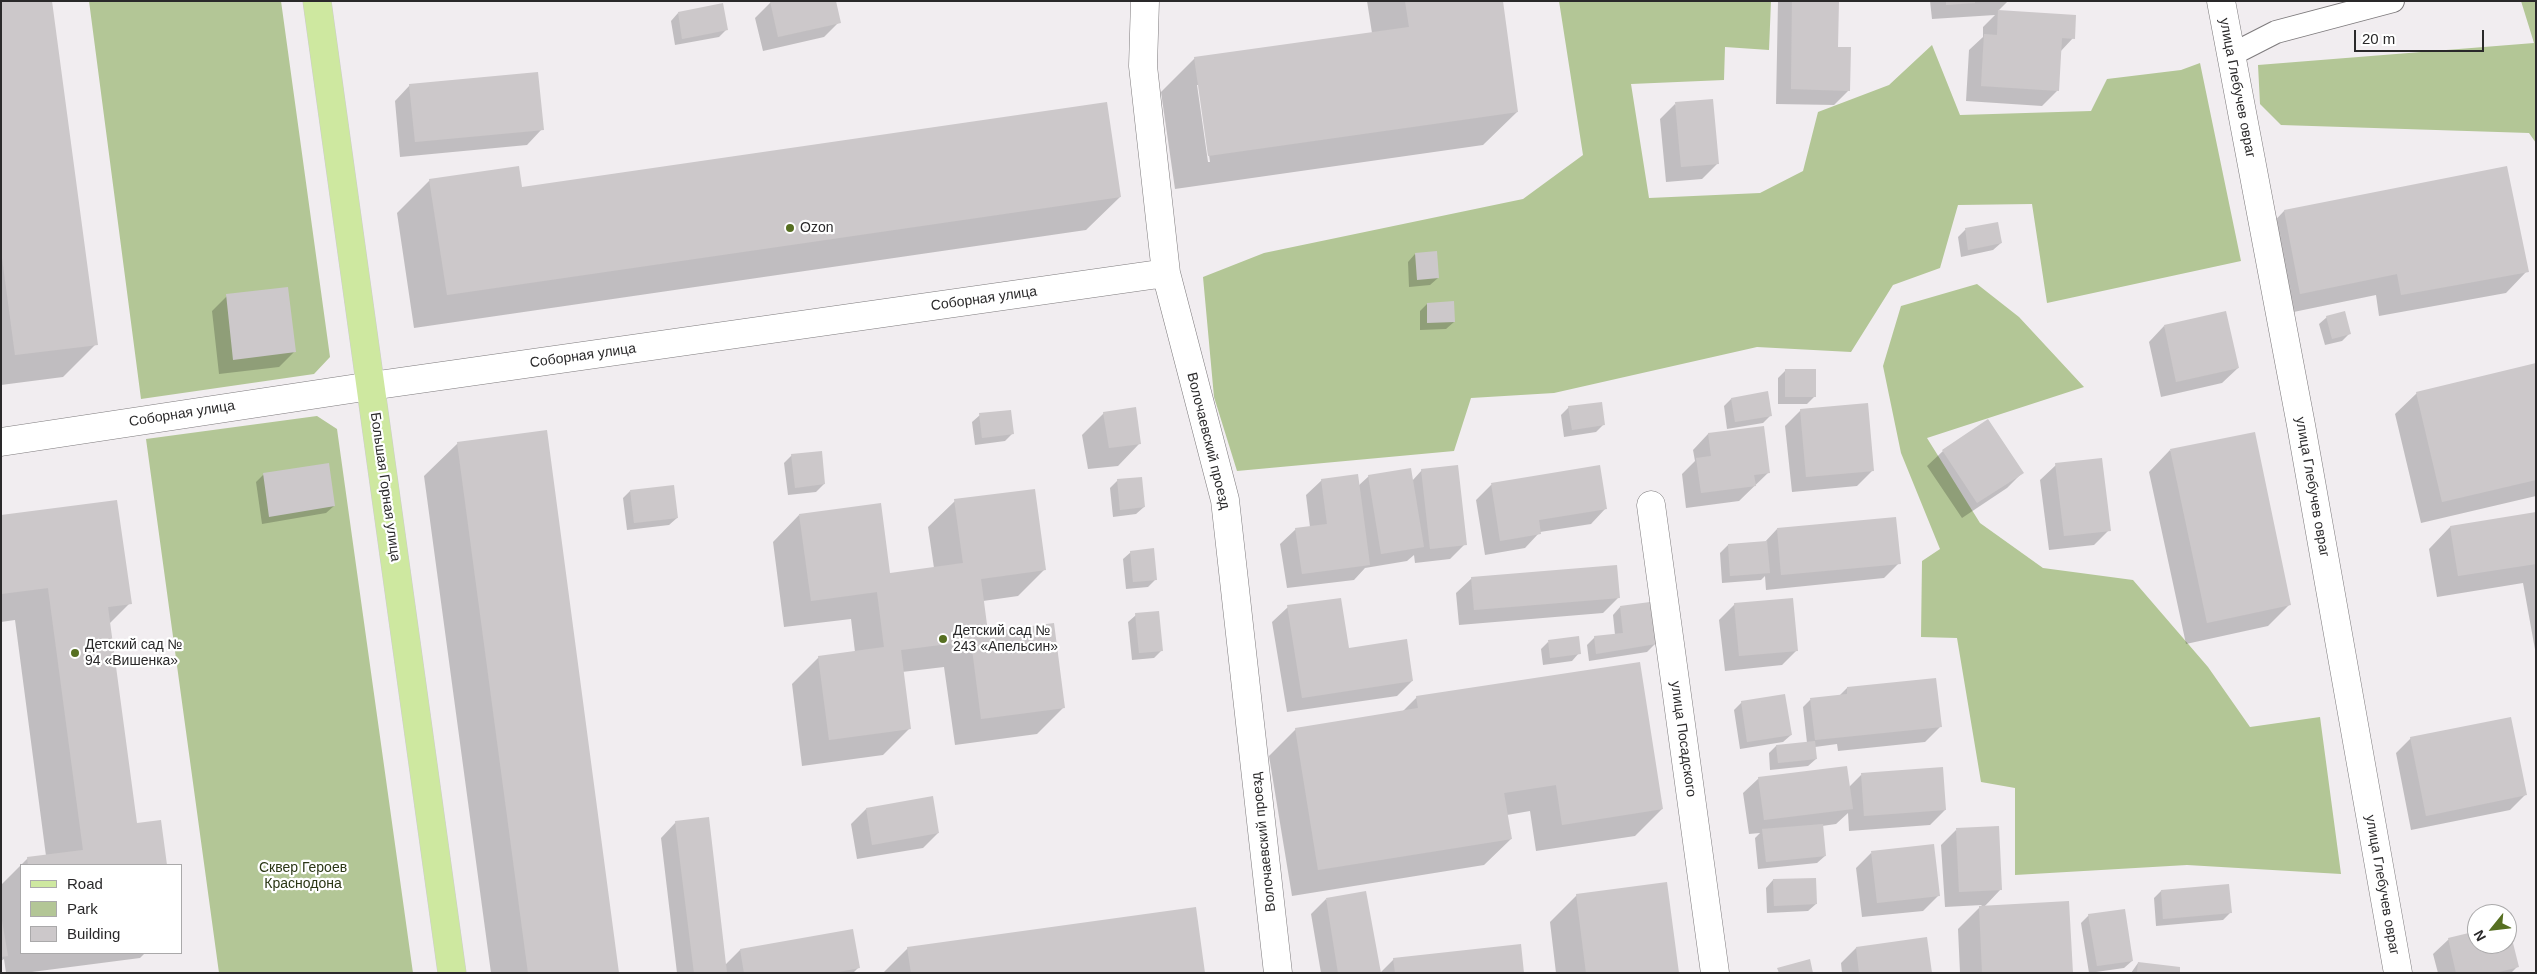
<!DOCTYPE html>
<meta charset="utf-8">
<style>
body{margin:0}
#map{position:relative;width:2537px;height:974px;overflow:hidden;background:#f1edf0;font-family:Helvetica,sans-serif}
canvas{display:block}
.frame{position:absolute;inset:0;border:2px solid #2a292a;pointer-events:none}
.legend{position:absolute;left:20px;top:864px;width:162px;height:90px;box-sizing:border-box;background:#fff;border:1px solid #aaa9aa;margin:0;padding:6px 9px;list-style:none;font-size:15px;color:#2a292a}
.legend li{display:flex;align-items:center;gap:10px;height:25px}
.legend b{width:25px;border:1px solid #aaa9aa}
.north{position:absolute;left:2467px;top:904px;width:50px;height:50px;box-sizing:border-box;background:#fff;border:1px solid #aaa9aa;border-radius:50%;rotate:241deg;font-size:14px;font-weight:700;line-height:20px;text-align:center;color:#2a292a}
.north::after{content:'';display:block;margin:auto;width:18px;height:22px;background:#566f21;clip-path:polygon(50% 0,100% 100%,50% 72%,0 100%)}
.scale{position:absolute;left:2354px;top:30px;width:130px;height:22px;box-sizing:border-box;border:2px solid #2a292a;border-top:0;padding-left:6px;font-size:15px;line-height:18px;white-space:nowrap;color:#2a292a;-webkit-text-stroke:4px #fff;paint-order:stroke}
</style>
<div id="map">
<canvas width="2537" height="974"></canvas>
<div class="frame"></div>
<ul class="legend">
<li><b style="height:6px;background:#cee8a0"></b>Road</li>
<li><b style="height:14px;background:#b3c696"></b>Park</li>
<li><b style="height:14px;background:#ccc8ca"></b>Building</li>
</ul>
<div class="north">N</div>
<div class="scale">20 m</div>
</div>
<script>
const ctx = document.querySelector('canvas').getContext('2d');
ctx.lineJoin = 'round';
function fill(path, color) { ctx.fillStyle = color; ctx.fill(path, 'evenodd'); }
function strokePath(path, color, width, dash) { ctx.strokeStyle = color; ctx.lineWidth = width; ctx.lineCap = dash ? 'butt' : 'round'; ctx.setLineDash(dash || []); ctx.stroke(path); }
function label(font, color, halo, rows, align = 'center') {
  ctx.font = font + ' Helvetica,sans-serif'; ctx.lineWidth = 4.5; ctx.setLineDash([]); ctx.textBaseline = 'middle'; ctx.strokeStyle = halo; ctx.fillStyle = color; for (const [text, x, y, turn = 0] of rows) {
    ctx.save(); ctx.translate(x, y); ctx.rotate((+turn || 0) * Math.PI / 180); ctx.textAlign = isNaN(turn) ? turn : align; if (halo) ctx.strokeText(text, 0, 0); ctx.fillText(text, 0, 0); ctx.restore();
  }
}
fill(new Path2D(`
 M89,1H281L330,357L314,374L141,399Z
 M1559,1H1771L1769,50L1725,47L1724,80L1631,84L1649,198L1760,193L1803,171L1818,112L1889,85L1932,45L1960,115L2091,111L2107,79L2181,70L2200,63L2241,261L2047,303L2032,204L1958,205L1940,268L1893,285L1851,352L1757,347L1554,393L1471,398L1454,451L1237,471L1214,397L1203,277L1264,253L1523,199L1583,155Z
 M2521,1H2536V143L2529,133L2281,125L2260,104L2258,65L2534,43Z
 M1977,284L2019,317L2084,387L1927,438L1980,523L2043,568L2133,580L2208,667L2250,727L2320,717L2341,874L2187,865L2015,875V788L1981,782L1957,638L1921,637L1922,561L1940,549L1901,453L1883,366L1901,306Z
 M317,416L337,429L413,973H219L146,439Z`), '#b3c696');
fill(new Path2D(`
 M1,1L96,344L63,377L1,385Z
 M1367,1H1501L1517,112L1483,145L1175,189L1161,92L1195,58L1372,33ZM1197,85H1199L1210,162H1208Z
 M1778,1H1838L1837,48L1849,90L1834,105L1776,104Z
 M1930,1H2008L1998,11L2075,16L2073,38L2060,52L2058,90L2042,106L1966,101L1969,50L1983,37V27L1995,15L1932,19Z
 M771,2L839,22L824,37L763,51L755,18Z
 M678,13L727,29L719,37L675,45L671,21Z
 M410,85L542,129L527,145L400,157L395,101Z
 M1675,104L1717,164L1702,179L1666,182L1660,119Z
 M430,180L521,188L1120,197L1086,230L414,328L397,213Z
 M2284,211L2527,271L2506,293L2379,316L2376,295L2279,315L2263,233Z
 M1997,223L2001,243L1993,250L1961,257L1958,237L1965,230Z
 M1415,254L1438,278L1430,285L1409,287L1408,262Z
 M227,296L294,352L279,367L219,374L212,311Z
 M1427,304L1454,322L1446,329L1420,330V311Z
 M2327,317L2349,334L2342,341L2325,345L2319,324Z
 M2164,326L2238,368L2222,383L2161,397L2149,342Z
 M2536,364V496L2421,523L2395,414L2417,393Z
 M1785,371L1815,396L1807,404H1778V378Z
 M1731,399L1770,416L1763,423L1727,429L1724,406Z
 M1569,407L1603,425L1596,432L1564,437L1561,415Z
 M1801,410L1873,470L1857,486L1792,492L1785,426Z
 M1104,413L1139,444L1118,466L1088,469L1082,435Z
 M980,415L1013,433L1005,441L975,445L972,422Z
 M1988,421L2022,473L2007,488L1962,518L1927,466L1943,451Z
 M1763,427L1769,472L1739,501L1686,508L1682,474L1695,461L1693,450L1708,434Z
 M458,443L618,973H491L424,476Z
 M2170,450L2290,604L2268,626L2186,644L2149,472Z
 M792,455L824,484L816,492L788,495L784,463Z
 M2056,465L2109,530L2094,545L2049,550L2040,480Z
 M1599,466L1606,508L1591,524L1540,532L1525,548L1485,555L1476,500L1491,485Z
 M1422,470L1465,544L1450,559L1415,563L1414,555L1407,561L1365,568L1354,580L1287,588L1280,544L1296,529L1310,527L1306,495L1322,480L1358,486L1369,476L1412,481Z
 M263,475L334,506L326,513L262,524L256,482Z
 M1118,480L1144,507L1136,514L1113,517L1110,488Z
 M630,491L677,518L669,525L627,530L623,498Z
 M955,501L1044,570L1018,596L983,601L987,634L1064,707L1037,734L955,745L944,667L902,672L910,728L883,755L802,766L792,684L819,657L855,652L851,619L784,627L773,542L799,515L889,574L934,568L928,527Z
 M2536,514V655L2523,583L2437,597L2429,549L2450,527Z
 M1,517L130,603L109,624L136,824L160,821L166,865H21V953H145L140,958L24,973H6L4,959L1,961V885L28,858L46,856L15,620L1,622Z
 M1777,529L1899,563L1884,578L1766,590L1765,576L1761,580L1722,583L1720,553L1728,545L1764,543Z
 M1131,552L1156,579L1148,587L1126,589L1123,559Z
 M1472,578L1618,598L1603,613L1459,625L1456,593Z
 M1735,604L1797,650L1782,665L1725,671L1719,620Z
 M1288,607L1348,649L1412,681L1397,696L1287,712L1272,622Z
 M1620,607L1655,644L1647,652L1589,661L1587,645L1595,637L1615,635L1613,615Z
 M1136,615L1161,651L1154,658L1132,660L1128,622Z
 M1548,642L1579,653L1572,661L1543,665L1541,649Z
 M1847,688L1940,727L1925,742L1838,751L1837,744L1815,747L1816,759L1808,766L1770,770L1769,753L1776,746L1807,743L1803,707L1810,700L1839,696Z
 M1417,697L1662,809L1635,836L1536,851L1530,811L1507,815L1511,839L1484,865L1292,896L1269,756L1296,729L1402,712Z
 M1742,702L1791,735L1783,742L1740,749L1734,710Z
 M2411,738L2525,795L2510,810L2411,830L2396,753Z
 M1861,775L1945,810L1930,825L1849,831L1848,813L1836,824L1822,826L1825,856L1817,863L1758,869L1755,838L1760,833L1749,834L1743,793L1759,778L1849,787Z
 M866,809L938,833L923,848L857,859L851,824Z
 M676,822L725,965L740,950L858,968L853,973H677L661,838Z
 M1956,830L2001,889L1984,907L2071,973H1960L1958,929L1982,905L1945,907L1941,845Z
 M1871,853L1939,895L1923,911L1862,917L1856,868Z
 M1773,880L1816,904L1808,911L1767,913L1766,888Z
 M2161,891L2230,913L2223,920L2156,926L2154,898Z
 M1577,895L1678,973H1556L1550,922Z
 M1326,899L1379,973H1321L1311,914Z
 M2089,915L2132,961L2124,968L2089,973L2081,923Z
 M2507,925L2517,967L2511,973H2438L2433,954L2449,939L2477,932V944H2507Z
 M908,948L1204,973H883Z
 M1856,948L1931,973H1842L1841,963Z
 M1394,959L1523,973H1380Z
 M2138,963L2178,973H2131Z`), '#0003');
fill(new Path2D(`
 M1,1H52L98,345L15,355L1,250Z
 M770,1H836L841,23L778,37Z
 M1405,1H1503L1518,112L1208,156L1194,57L1409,27Z
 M1792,1H1839L1838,47H1851L1850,91L1791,89Z
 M1946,1H1975V3L1946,5Z
 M723,3L728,30L682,39L678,12Z
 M1998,10L2076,15L2075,39L2062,38L2059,91L1981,86L1984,34L1997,35Z
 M538,72L544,130L415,142L409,84Z
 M1713,99L1719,164L1681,167L1675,102Z
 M1107,102L1121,197L447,295L429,179L519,166L522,187Z
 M2507,166L2529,272L2401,295L2397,274L2300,294L2284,210Z
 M1998,222L2002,243L1968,250L1965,228Z
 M1437,251L1439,278L1417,280L1415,253Z
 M288,287L296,352L233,360L226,294Z
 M1454,301L1455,322L1427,323V303Z
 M2226,311L2239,368L2176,382L2164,325Z
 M2345,311L2351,334L2332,339L2326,316Z
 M2536,363V480L2442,502L2416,392Z
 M1785,369H1816V397H1785Z
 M1768,391L1772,416L1735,422L1731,398Z
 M1602,402L1605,425L1572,430L1568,406Z
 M1868,403L1874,471L1806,477L1800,409Z
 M1136,407L1141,444L1109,448L1103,412Z
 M1011,410L1014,434L982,438L979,413Z
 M1988,419L2024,473L1977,503L1942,450Z
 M1764,426L1770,473L1754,475L1756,486L1701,493L1696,458L1711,456L1708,433Z
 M547,430L619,973H528L457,442Z
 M2255,432L2291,605L2207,623L2170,449Z
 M822,451L825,484L795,488L791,454Z
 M2102,458L2111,531L2064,536L2055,463Z
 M329,463L335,506L269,517L263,473Z
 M1458,465L1467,545L1430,549L1421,469Z
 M1600,465L1607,509L1539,520L1541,534L1500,541L1491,483Z
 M1411,468L1424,547L1381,554L1368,475Z
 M1358,474L1370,565L1302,574L1295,528L1327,524L1321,479Z
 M1142,477L1145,507L1120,510L1117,479Z
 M674,485L678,518L634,523L630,490Z
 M1035,489L1046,570L981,579L988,632L1054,623L1065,708L981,719L971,641L901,650L911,729L829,740L818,656L884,647L877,592L811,601L799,514L881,503L890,573L963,563L954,499Z
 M117,500L132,604L108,607L137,823L161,820L167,865H28L27,857L83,850L48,588L1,594V515Z
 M2536,512V564L2458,576L2450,526Z
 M1896,517L1901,564L1781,575L1777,528Z
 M1767,541L1770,573L1730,576L1728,544Z
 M1154,548L1157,580L1133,582L1130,551Z
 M1617,565L1620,598L1474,610L1471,577Z
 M1341,598L1349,648L1407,639L1413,681L1302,698L1287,605Z
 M1793,598L1798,651L1739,656L1734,603Z
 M1650,602L1656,644L1596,654L1594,636L1623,633L1620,606Z
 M1159,611L1163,651L1139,653L1135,613Z
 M1579,636L1581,654L1550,658L1548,640Z
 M1640,662L1663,809L1562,825L1556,785L1504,793L1512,839L1318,870L1295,728L1418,708L1416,696Z
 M1936,678L1942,727L1815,740L1810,698L1847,694V687Z
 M1785,694L1792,735L1747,742L1741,701Z
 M2511,717L2527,795L2426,816L2410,737Z
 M1815,741L1817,759L1778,763L1776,745Z
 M1847,766L1853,809L1764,820L1758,777Z
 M1943,767L1946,810L1864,816L1861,773Z
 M933,796L939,833L872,845L866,808Z
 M709,817L727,973H694L675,821Z
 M1823,824L1826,856L1766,862L1762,829Z
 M1999,826L2002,890L1959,892L1956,828Z
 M1934,844L1940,896L1877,903L1871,851Z
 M1816,878L1817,904L1774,906L1773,879Z
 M1667,882L1679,973H1586L1576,894Z
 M2229,884L2232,913L2163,919L2161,890Z
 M1366,891L1381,973H1338L1326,898Z
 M2069,901L2073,973L1982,972L1979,906Z
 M1196,907L1205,973H911L907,947Z
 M2125,909L2133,961L2097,966L2088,914Z
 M1,915L8,956L1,957Z
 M2508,923L2519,967L2495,973H2456L2448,938L2477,931V944H2507Z
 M853,929L860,968L833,973H744L740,949Z
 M1927,937L1932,973H1859L1856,947Z
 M1521,944L1524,973H1395L1393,958Z
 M1810,959L1813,973H1779L1777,968Z
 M2138,962L2180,967V973H2137Z`), '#ccc8ca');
const lane = new Path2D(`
 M2231,55L2276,32L2393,1`);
const street = new Path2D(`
 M1145,1L1143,66L1166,273L1225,500L1278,973
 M2221,1L2301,425L2398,973
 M1,442L371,386L1166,273
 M1651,505L1715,973`);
const primary = new Path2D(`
 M317,1L452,973`);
strokePath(lane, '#7e7b7d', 24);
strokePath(street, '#7e7b7d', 29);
strokePath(primary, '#ccc', 29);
strokePath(lane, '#fff', 22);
strokePath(street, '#fff', 28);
strokePath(primary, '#cee8a0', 28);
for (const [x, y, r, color] of [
 [790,228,5,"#566f21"],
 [943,639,5,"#566f21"],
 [75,653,5,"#566f21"]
]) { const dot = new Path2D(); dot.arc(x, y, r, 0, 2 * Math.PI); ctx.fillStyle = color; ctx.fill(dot); strokePath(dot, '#fff', 2); }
label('14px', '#2a292a', '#fff', [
 ["улица Глебучев овраг",2237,88,79],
 ["Соборная улица",984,299,-8],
 ["Соборная улица",583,356,-8],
 ["Соборная улица",182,414,-9],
 ["Волочаевский проезд",1208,441,76],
 ["Большая Горная улица",385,487,82],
 ["улица Глебучев овраг",2312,487,80],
 ["улица Посадского",1683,739,82],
 ["Волочаевский проезд",1264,842,-96],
 ["улица Глебучев овраг",2382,885,80]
]);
label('14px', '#2a292a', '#fff', [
 ["Ozon",800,228],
 ["Детский сад №",953,631],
 ["243 «Апельсин»",953,647],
 ["Детский сад №",85,645],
 ["94 «Вишенка»",85,661]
], 'left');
label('14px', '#2b3715', '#fff', [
 ["Сквер Героев",303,868],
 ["Краснодона",303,884]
]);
</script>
